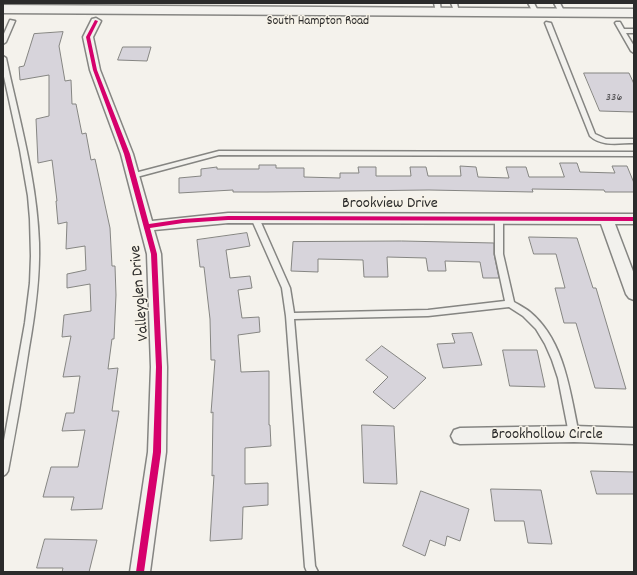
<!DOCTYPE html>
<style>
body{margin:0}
#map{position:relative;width:637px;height:575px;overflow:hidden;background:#f4f2ec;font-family:Dekko,sans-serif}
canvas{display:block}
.frame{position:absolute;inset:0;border:4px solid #2b2b2b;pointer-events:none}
</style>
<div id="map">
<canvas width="637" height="575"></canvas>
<div class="frame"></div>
</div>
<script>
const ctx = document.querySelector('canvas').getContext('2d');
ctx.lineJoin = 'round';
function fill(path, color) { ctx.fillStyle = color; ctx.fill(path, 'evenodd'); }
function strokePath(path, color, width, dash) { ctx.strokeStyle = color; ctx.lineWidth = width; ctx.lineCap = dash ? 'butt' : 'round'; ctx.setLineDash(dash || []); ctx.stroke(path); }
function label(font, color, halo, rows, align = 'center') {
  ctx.font = font + ' Dekko,sans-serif'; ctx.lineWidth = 3; ctx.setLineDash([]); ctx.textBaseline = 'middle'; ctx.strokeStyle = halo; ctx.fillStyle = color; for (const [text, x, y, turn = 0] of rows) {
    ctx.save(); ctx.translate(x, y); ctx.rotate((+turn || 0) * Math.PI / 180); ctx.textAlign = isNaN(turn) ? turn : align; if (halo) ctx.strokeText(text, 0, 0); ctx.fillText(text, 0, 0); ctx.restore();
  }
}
const building = new Path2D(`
 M63,32L59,46L65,81L71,80L72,104H76L82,134L86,133L91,160L95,159L110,228L112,266H115L116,295L114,339H112L108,369L118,368L112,411H119L102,509L71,510L74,497H43L51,467H78L85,430L62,431L66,413H74L80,376L63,377L71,336L62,337L64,315L91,311L90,284L67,288V274L86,270L85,246L66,249L67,222L58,224L56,201H57L52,160L38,163L36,119L49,116V75L20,80L19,67L24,66L34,34Z
 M123,47H151L147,61L118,60Z
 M584,73H629L634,84V112L600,111Z
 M560,163H577L580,172L615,173L612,166H627L634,183V192H605L604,190L532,189L533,192L429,190L267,192H233V190L179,193V178L201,176V169L217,167V169H259V165H276V168H304V177L340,178V173H359L358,167H376V176H411L410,167H426L428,176H461L460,166L476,167L478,177L509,178L506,167H526L529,177H564Z
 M247,233L250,246L226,250L230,278L250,276L252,288L238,290L242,318L259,317L260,332L238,335L241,372L269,371V425H270L271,446L245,448V484L268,483V505L243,507L242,539L210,541L214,475L212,476L213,412L211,413L215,360H211L210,319L204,267H200L197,240Z
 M529,237L577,238L593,288H596L626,389L595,388L576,323H564L555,288H565L556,254H534Z
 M402,241L494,243V254L499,278H483L480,262L445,261L446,271H428L426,258L387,257L388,277H364L363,260L318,259V272L291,271L293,242Z
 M472,333L482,365L443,368L437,344L455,343L452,334Z
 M382,346L426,378L394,409L373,392L388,377L366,360Z
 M503,350H537L545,387L510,386Z
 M362,425L394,426L397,484L364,483Z
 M591,471L634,472V494H597Z
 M491,489L541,490L552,544L528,543L524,521H495Z
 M421,491L469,509L460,541L447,536L445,546L430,540L425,556L403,546Z
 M45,539L97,540L89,572H62L63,568H37Z`);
fill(building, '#d7d4db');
strokePath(building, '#858582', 1);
const lane = new Path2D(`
 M434,3H440L441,13L436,12Z
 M451,3H457L459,13H455Z
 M528,3H534L539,13L538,14H534Z
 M554,3H560L565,13L564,14H560Z
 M10,20L15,21L6,42L3,44V36Z
 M546,22L551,23L595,134L606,139H634V143C619,143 602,147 590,136L545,23Z
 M616,22H620L624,29H634V33H626L634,46V53L631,51L615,23Z
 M3,56L6,58C19,119 37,180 39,243C40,278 35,314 29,348C23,389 16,430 8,471L6,474L3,476V446L25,323L30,283L31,256L30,219L28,196L20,150L3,72Z
 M219,151L634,152V156L219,155L133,178L130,176L131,174Z
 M255,215L259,218L290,288L294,313L428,310L505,301L495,254V218L499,215L502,216L503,218V254L514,302C519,305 525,308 530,312C565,341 570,393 579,434L577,437L574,438L571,437L569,434L558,378L552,360L545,344L536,329L523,316L509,307L428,316L294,319L315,566L318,572H307L305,567L286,316L282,288L251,218Z`);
const street = new Path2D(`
 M96,18L101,21L93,37L100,70L133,154L152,221L228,213L634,214V224H615L634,274V300L629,298L626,294L601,224L228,223L154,230L161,254L167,367L166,452L150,572H130L148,452L151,367L147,254L121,154L90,70L83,37L92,19Z
 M574,426L634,428V444L574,442L460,444L454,442L451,436L454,430L460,428Z`);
const secondary = new Path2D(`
 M3,5L634,9V17L3,13Z`);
strokePath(lane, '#858582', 3);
strokePath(street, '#858582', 3);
strokePath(secondary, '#858582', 3);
fill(lane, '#f2f1ed');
fill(street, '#f2f1ed');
fill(secondary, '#f2f1ed');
fill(new Path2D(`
 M95,20L98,21L90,37L97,70L130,154L149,224L183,219L228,216L634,217V221L228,220L183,223L150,228L157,254L162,367L161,452L144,572H136L153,452L156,367L151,254L124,154L93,70L86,37Z`), '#d6006c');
label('12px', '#565557', null, [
 ["336",614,98]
]);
label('13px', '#2b2b2b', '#f7f3e8', [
 ["South Hampton Road",318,22]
]);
label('16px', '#2b2b2b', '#f7f3e8', [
 ["Brookview Drive",390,205],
 ["Valleyglen Drive",141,293,-95],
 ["Brookhollow Circle",547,436]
]);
</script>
